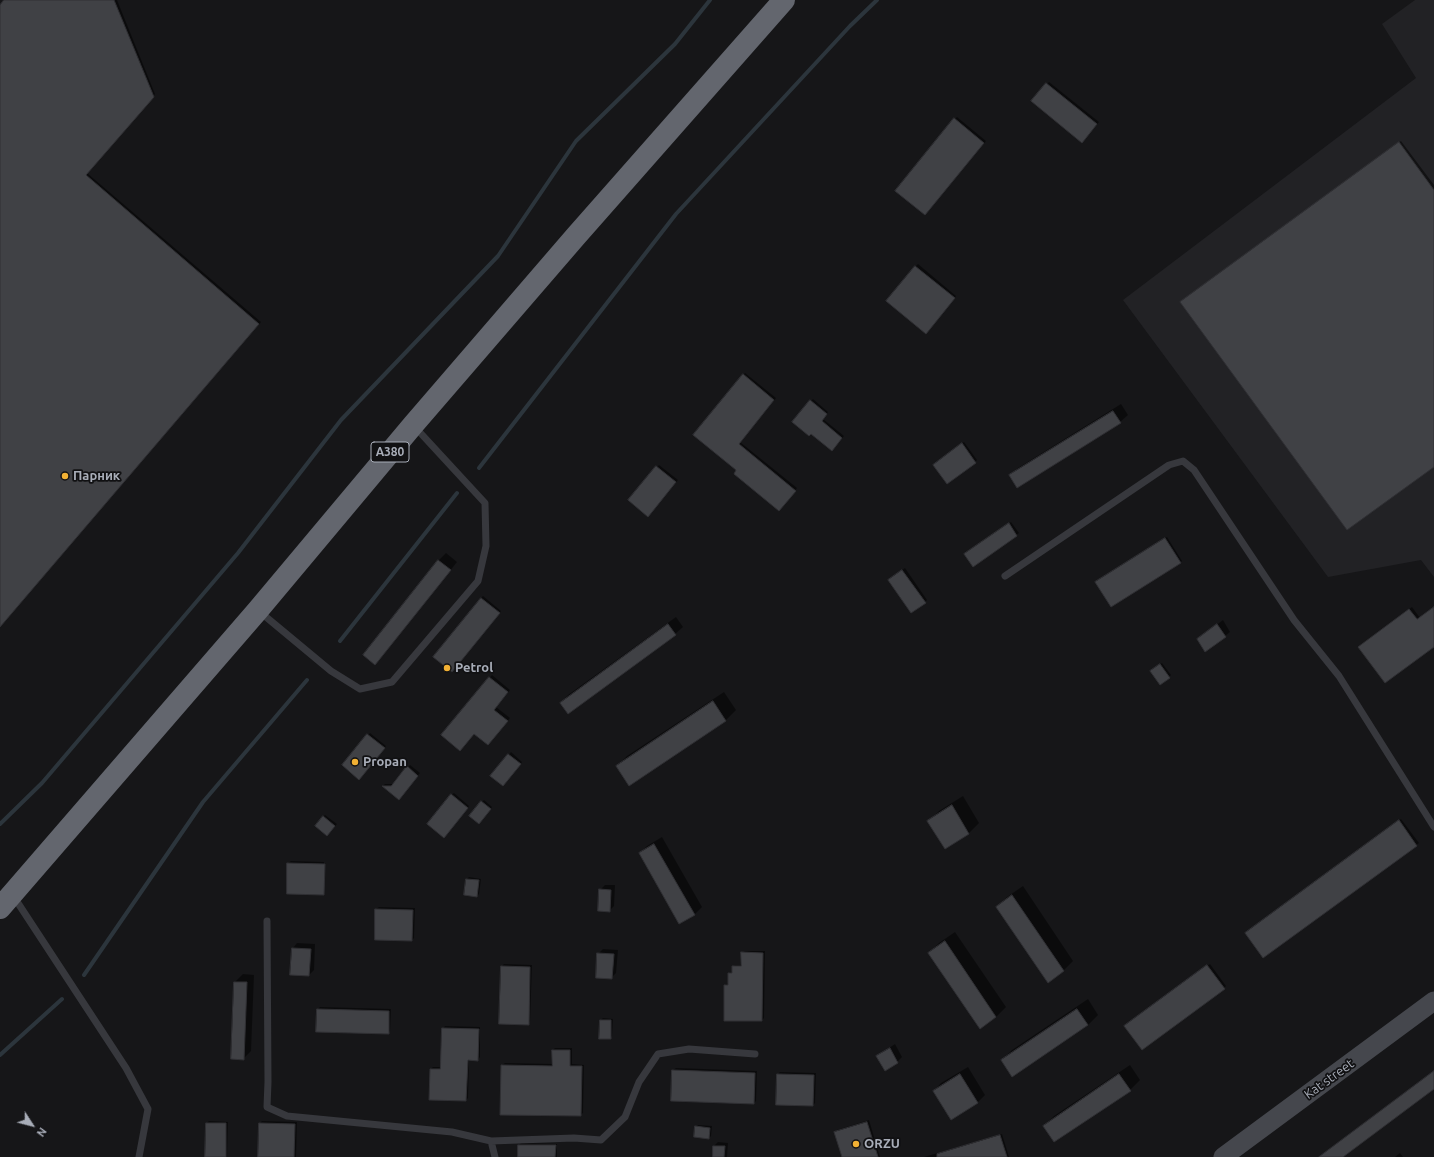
<!DOCTYPE html>
<meta charset="utf-8">
<style>
body{margin:0}
#map{position:relative;width:1434px;height:1157px;overflow:hidden;background:#161618;font-family:Ubuntu,sans-serif}
canvas{display:block}
.north{position:absolute;left:12px;top:1105px;width:40px;height:40px;-webkit-text-stroke:3px #111113;paint-order:stroke;rotate:126deg;font-size:11px;font-weight:700;line-height:16px;text-align:center;color:#a8adb8}
.north::after{content:'';display:block;margin:auto;width:14px;height:18px;background:#a8adb8;clip-path:polygon(50% 0,100% 100%,50% 72%,0 100%)}
</style>
<div id="map">
<canvas width="1434" height="1157"></canvas>
<div class="north">N</div>
</div>
<script>
const ctx = document.querySelector('canvas').getContext('2d');
ctx.lineJoin = 'round';
function fill(path, color) { ctx.fillStyle = color; ctx.fill(path, 'evenodd'); }
function strokePath(path, color, width, dash) { ctx.strokeStyle = color; ctx.lineWidth = width; ctx.lineCap = dash ? 'butt' : 'round'; ctx.setLineDash(dash || []); ctx.stroke(path); }
function label(font, color, halo, rows, align = 'center') {
  ctx.font = font + ' Ubuntu,sans-serif'; ctx.lineWidth = 3.5; ctx.setLineDash([]); ctx.textBaseline = 'middle'; ctx.strokeStyle = halo; ctx.fillStyle = color; for (const [text, x, y, turn = 0] of rows) {
    ctx.save(); ctx.translate(x, y); ctx.rotate((+turn || 0) * Math.PI / 180); ctx.textAlign = isNaN(turn) ? turn : align; if (halo) ctx.strokeText(text, 0, 0); ctx.fillText(text, 0, 0); ctx.restore();
  }
}
fill(new Path2D(`
 M1415,0H1434V577L1421,560L1328,577L1123,300L1416,78L1382,24Z`), '#222225');
fill(new Path2D(`
 M5,0H117L155,94L87,173L261,322L0,626V6Z
 M1049,82L1099,122L1084,139L1033,101Z
 M957,117L986,141L925,214L955,119Z
 M1401,141L1434,185V465L1184,300Z
 M918,264L956,296L928,330L916,266Z
 M745,373L776,398L740,442L797,488L781,508L695,435Z
 M813,399L828,412L823,419L844,436L834,447L811,401Z
 M1121,404L1128,415L1120,422L1017,486L1011,475L1018,468Z
 M964,442L977,460L975,462L934,465Z
 M659,465L678,480L650,513L630,500Z
 M1011,522L1019,533L973,566L968,553Z
 M1167,537L1182,561L1180,563L1099,580Z
 M446,553L457,562L382,656L375,664L364,655L439,560Z
 M905,568L927,600L925,602L891,578Z
 M483,596L501,611L454,669L481,598Z
 M1412,607L1420,618L1434,607V646L1362,645Z
 M676,617L683,627L675,634L561,703L568,695Z
 M1223,620L1230,632L1225,636L1198,639Z
 M1162,663L1171,675L1169,677L1154,669Z
 M492,675L510,690L496,707L510,718L490,742L475,733L443,735Z
 M724,692L736,710L726,720L629,784L617,766L627,756Z
 M370,733L386,746L361,776L343,765Z
 M511,752L522,762L505,783L492,776Z
 M410,765L420,773L398,798L383,786L385,784H393Z
 M454,793L469,806L446,834L451,795Z
 M963,796L979,823L969,833L945,847L929,821L939,811Z
 M484,800L492,807L481,821L482,802Z
 M325,815L337,824L329,833L323,817Z
 M1401,819L1419,843L1264,957L1248,931Z
 M662,837L702,907L694,915L640,853L647,846Z
 M291,861L324,862L323,894H324H323L288,863Z
 M469,877L481,879L479,894L477,896L467,879Z
 M605,885H615L614,906L609,911L600,890Z
 M1023,886L1073,961L1063,971L997,907L1007,897Z
 M379,907L415,908L414,938L412,940L376,909Z
 M955,932L1006,1007L996,1017L980,1027L929,953L939,943Z
 M297,943L315,944L314,970L309,975L293,948Z
 M603,949L618,950L616,973L611,978L598,954Z
 M745,951H765L764,1018L762,1020L725,985L729,983V973L733,971V967L735,965H742V953Z
 M504,964L532,965L530,1021L528,1024L502,966Z
 M1210,964L1226,986L1224,988L1128,1024Z
 M243,974L254,975L251,1051L244,1058H232L235,982Z
 M1088,999L1098,1015L1088,1025L1012,1075L1002,1060L1012,1050Z
 M320,1007L391,1009L390,1031L388,1033L318,1009Z
 M603,1018L613,1019L612,1036L610,1038L601,1020Z
 M445,1026L480,1027V1057L478,1060L469,1059L468,1098L466,1100L430,1099L431,1069L433,1067H441L443,1029Z
 M895,1044L902,1057L897,1062L878,1057L883,1052Z
 M555,1048H572V1064L584,1065L583,1113L580,1115L502,1065L505,1063L553,1064V1050Z
 M1130,1065L1140,1080L1130,1090L1044,1126L1054,1116Z
 M968,1067L985,1095L978,1102L934,1091L941,1083Z
 M676,1068L757,1071L756,1101L754,1103L673,1070Z
 M780,1072L816,1073L815,1103L813,1105L778,1074Z
 M869,1120L880,1157H843L835,1132L837,1130Z
 M209,1121L228,1122L227,1157H206V1124Z
 M262,1121L297,1122L296,1157H259L260,1123Z
 M698,1125L712,1126L711,1136L709,1138L696,1127Z
 M1002,1134L1009,1157H924Z
 M718,1142L728,1143L727,1157H714V1146Z
 M521,1143L557,1144V1157H519V1145Z
 M1400,1153L1403,1157H1395Z`), '#0007');
strokePath(new Path2D(`
 M479,468L676,214L850,26L877,0
 M340,641L457,493
 M0,824L42,783L238,553L341,420L498,256L576,141L675,44L710,0
 M84,975L203,802L307,680
 M0,1055L62,999`), '#2c353c', 4);
const building = new Path2D(`
 M4,0H114L154,97L86,175L259,324L0,627V5Z
 M1046,83L1097,124L1082,143L1031,101Z
 M954,118L984,143L925,215L895,191Z
 M1399,142L1434,190V467L1347,530L1180,302Z
 M915,266L955,298L926,334L886,301Z
 M743,374L774,400L739,444L796,491L779,511L734,474L736,470L693,435Z
 M810,400L827,414L822,421L842,438L832,451L811,434L809,436L792,422Z
 M1113,411L1121,423L1017,488L1009,475Z
 M962,443L976,463L947,484L933,465Z
 M656,466L676,482L648,517L628,500Z
 M1009,523L1017,536L973,567L964,554Z
 M1165,538L1181,563L1111,607L1095,582Z
 M438,560L451,570L375,665L363,655Z
 M902,570L926,603L911,613L888,580Z
 M481,598L500,613L452,672L433,657Z
 M1434,607V647L1385,683L1358,647L1409,609L1417,619Z
 M668,624L676,635L568,714L560,703Z
 M1217,624L1226,637L1205,652L1197,639Z
 M1160,664L1170,678L1160,685L1150,671Z
 M489,677L508,692L494,710L508,721L488,745L474,734L460,751L441,735Z
 M713,701L726,721L629,786L616,766Z
 M367,734L385,748L359,780L342,765Z
 M508,754L521,764L503,786L490,776Z
 M407,766L418,776L399,800L382,786H391Z
 M451,794L468,808L444,838L427,824Z
 M481,801L491,809L479,824L469,816Z
 M952,805L969,834L945,849L927,821Z
 M323,816L335,826L327,836L315,826Z
 M1399,820L1417,846L1263,958L1245,933Z
 M654,844L695,915L679,924L639,853Z
 M287,863L325,864L324,895L287,894Z
 M466,879L479,880L477,897L464,895Z
 M599,889L611,890L610,912L598,911Z
 M1012,895L1064,971L1048,983L996,907Z
 M375,909L413,910L412,941L375,940Z
 M945,941L996,1017L980,1029L928,953Z
 M292,948L311,949L309,976L290,975Z
 M741,952L763,953L762,1021H724V985H728V973H732V966H741Z
 M597,953L614,954L612,979L596,978Z
 M1207,965L1225,989L1142,1050L1124,1026Z
 M501,966L530,967L529,1025L499,1024Z
 M234,982H247L244,1060L231,1059Z
 M317,1009L389,1011V1034L316,1032Z
 M1077,1009L1088,1025L1012,1077L1001,1060Z
 M600,1020H611V1039H599Z
 M442,1028L479,1029L478,1061L468,1060L466,1101L429,1100L430,1069H440Z
 M890,1048L898,1063L885,1071L876,1056Z
 M552,1050H570V1066H582L581,1116L500,1115L501,1065L552,1066Z
 M672,1070L755,1073L754,1104L671,1101Z
 M1434,1071V1089L1343,1157H1319Z
 M777,1074L814,1075L813,1106L776,1105Z
 M960,1074L978,1103L951,1120L933,1091Z
 M1119,1074L1131,1091L1054,1142L1043,1126Z
 M867,1122L878,1157H842L834,1132Z
 M206,1123H226V1157H205Z
 M259,1123L295,1124L294,1157H258Z
 M695,1126L710,1128L709,1139L694,1137Z
 M1000,1135L1007,1157H937V1154Z
 M518,1145H556L555,1157H518Z
 M713,1146H725L724,1157H713Z`);
fill(building, '#404145');
strokePath(building, '#303034', 1);
strokePath(new Path2D(`
 M1005,576L1169,465L1183,461L1194,470L1294,620L1339,676L1434,827
 M260,612L331,671L360,689L392,682L478,581L486,546L485,503L414,426
 M14,897L126,1068L148,1109L139,1157
 M267,921L268,1082L267,1107L287,1116L452,1132L491,1141L495,1157
 M491,1141L574,1138L601,1140L625,1117L639,1082L658,1054L689,1049L755,1054`), '#37383d', 7);
strokePath(new Path2D(`
 M1223,1157L1434,1001`), '#45474d', 19);
strokePath(new Path2D(`
 M0,908L258,610L413,425L576,236L784,0`), '#63666e', 22);
for (const [x, y, r, color] of [
 [65,476,4,"#f2b134"],
 [447,668,4,"#f2b134"],
 [355,762,4,"#f2b134"],
 [856,1144,4,"#f2b134"]
]) { const dot = new Path2D(); dot.arc(x, y, r, 0, 2 * Math.PI); ctx.fillStyle = color; ctx.fill(dot); strokePath(dot, '#111113', 1.5); }
for (const [x, y, w] of [
 [390,452,38]
]) { const box = new Path2D(); box.roundRect(x - w / 2, y - 10, w, 20, 3); ctx.fillStyle = '#111113'; ctx.fill(box); strokePath(box, '#a8adb8', 1); }
label('bold 12px', '#a8adb8', null, [
 ["A380",390,452]
]);
label('bold 13px', '#a8adb8', '#111113', [
 ["Парник",73,476],
 ["Petrol",455,668],
 ["Propan",363,762],
 ["ORZU",864,1144]
], 'left');
label('13px', '#a8adb8', '#111113', [
 ["Kat street",1329,1079,-36]
]);
</script>
